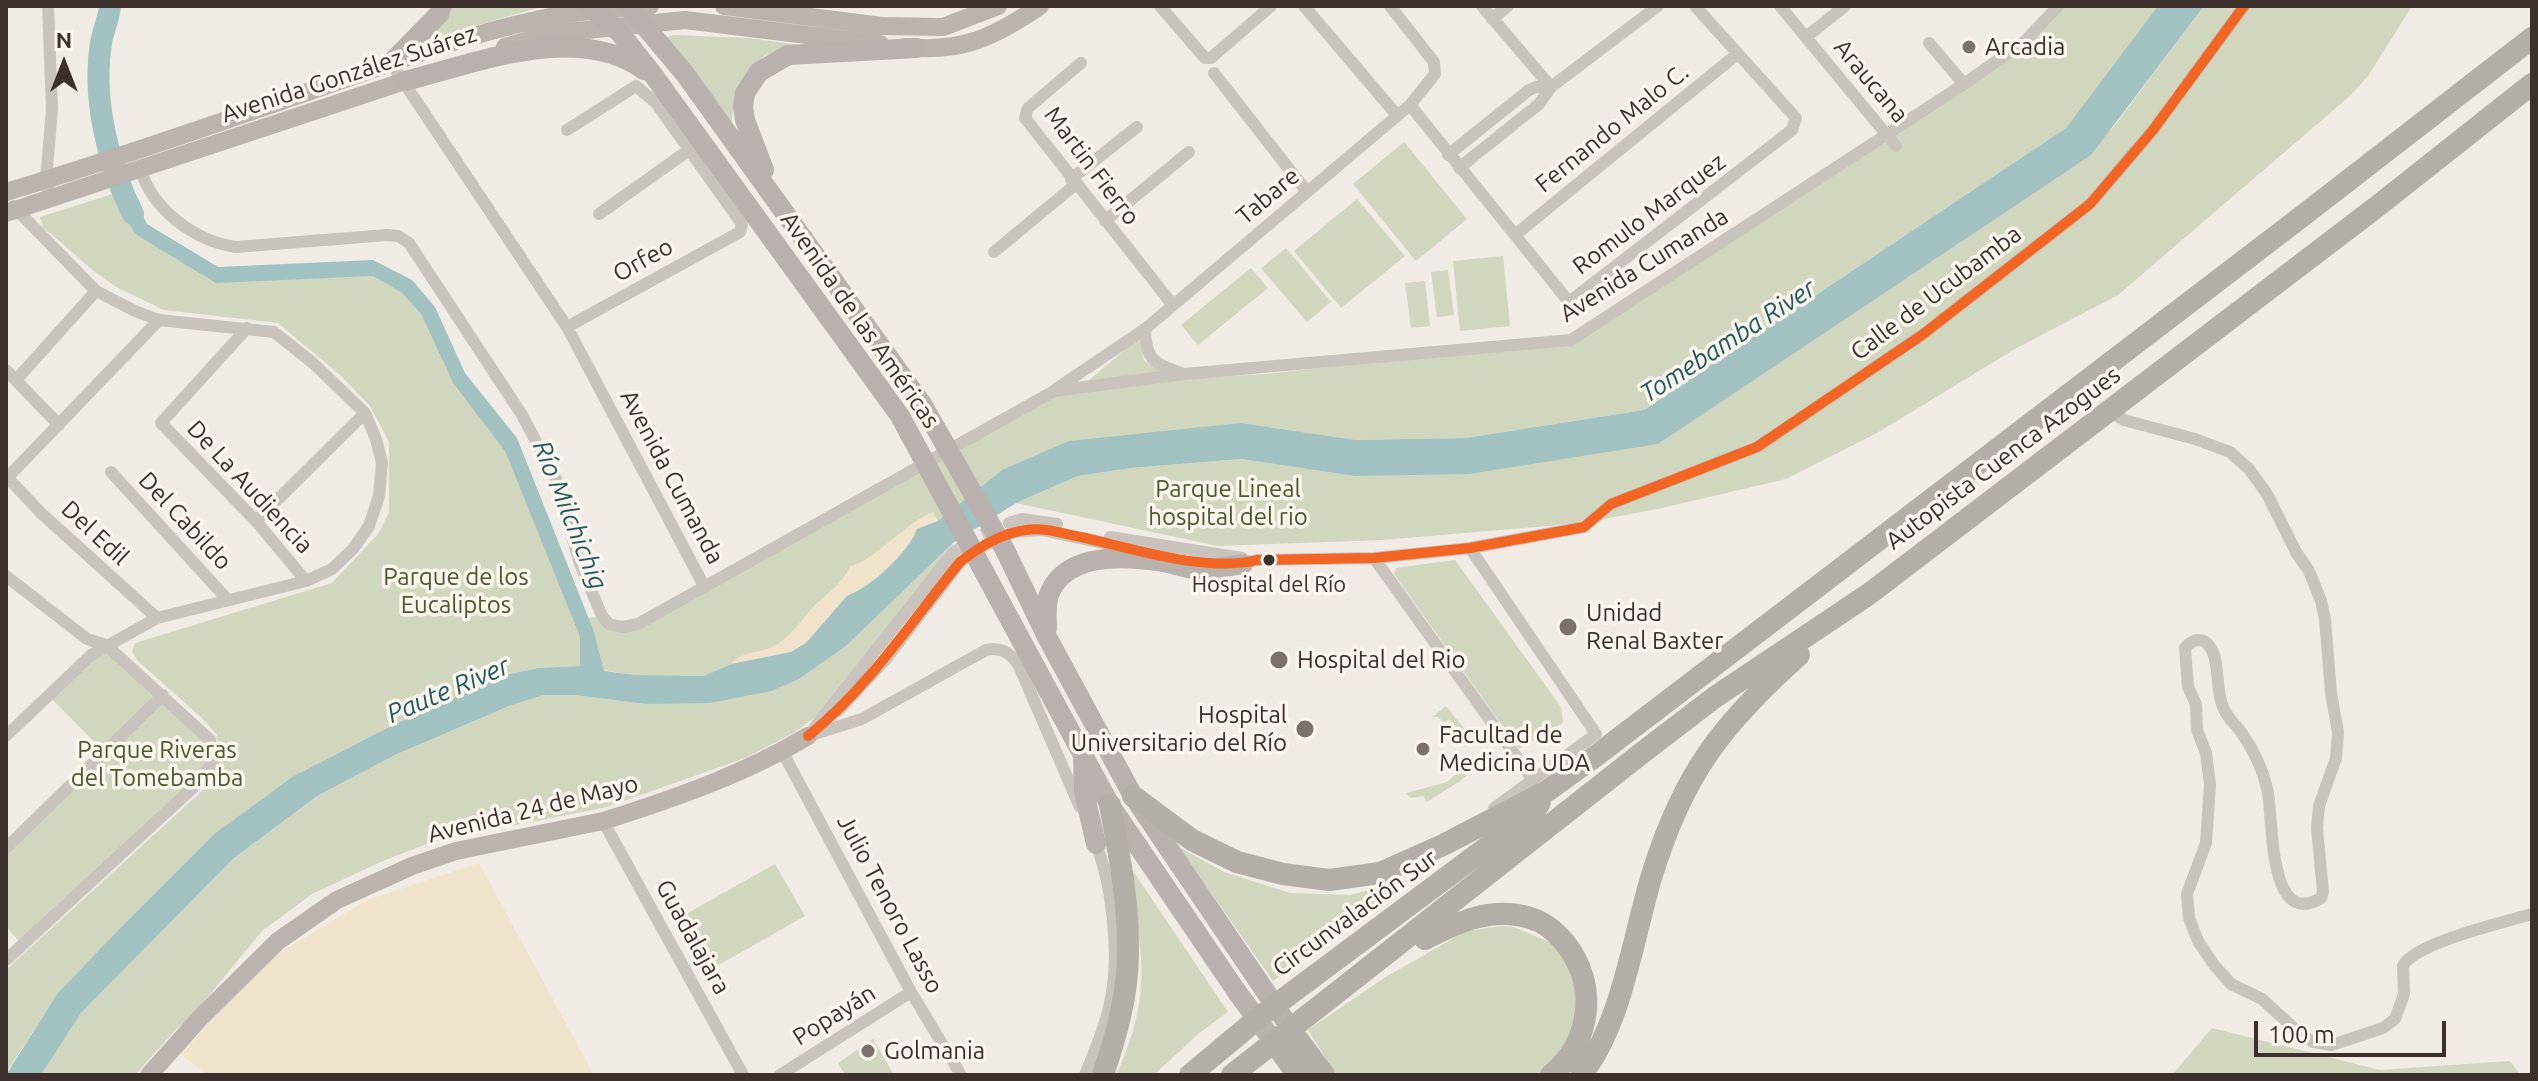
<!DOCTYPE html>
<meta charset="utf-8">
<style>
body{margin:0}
#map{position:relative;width:2538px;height:1081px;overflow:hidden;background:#f0ebe5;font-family:Ubuntu,sans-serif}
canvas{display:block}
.frame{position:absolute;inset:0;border:8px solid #3b302b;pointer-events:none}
.north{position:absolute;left:24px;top:24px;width:80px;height:80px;-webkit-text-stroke:6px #fbf5ee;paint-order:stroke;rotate:0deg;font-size:22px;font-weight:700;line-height:32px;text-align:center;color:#3b302b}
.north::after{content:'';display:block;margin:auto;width:28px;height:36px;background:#3b302b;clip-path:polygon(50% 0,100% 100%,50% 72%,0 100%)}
.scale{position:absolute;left:2254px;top:1021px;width:192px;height:36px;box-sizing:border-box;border:4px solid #3b302b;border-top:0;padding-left:10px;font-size:24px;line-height:28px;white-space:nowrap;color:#3b302b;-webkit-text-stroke:6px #fbf5ee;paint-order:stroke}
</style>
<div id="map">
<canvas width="2538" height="1081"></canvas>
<div class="frame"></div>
<div class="north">N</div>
<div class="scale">100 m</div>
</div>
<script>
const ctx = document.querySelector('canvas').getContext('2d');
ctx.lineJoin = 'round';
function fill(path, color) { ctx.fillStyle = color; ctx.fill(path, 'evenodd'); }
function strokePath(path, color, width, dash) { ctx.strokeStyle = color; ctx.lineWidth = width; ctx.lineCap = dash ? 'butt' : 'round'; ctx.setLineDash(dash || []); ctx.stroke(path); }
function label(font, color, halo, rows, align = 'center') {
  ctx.font = font + ' Ubuntu,sans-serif'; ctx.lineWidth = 7; ctx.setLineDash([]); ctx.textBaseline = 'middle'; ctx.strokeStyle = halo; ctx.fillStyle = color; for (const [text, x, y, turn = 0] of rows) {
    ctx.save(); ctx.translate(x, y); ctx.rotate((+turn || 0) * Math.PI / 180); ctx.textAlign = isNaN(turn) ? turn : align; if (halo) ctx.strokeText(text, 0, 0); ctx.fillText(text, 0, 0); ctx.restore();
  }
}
fill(new Path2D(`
 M453,6H544L427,40L450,14Z
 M2058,6H2158L2066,128L1644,410L1466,438L1356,440L1241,423L994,476L837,608L806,643L731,664L704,676L636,675L594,669L583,619L602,616L623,627L1054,391L1174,379L1266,374L1571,340L2024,42Z
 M2204,6H2412L2368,76L2350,96L2118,295L2015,349L1877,433L1786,479L1662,508L1583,523L1382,540L1218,546L1016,503L1078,476L1131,468L1241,459L1354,476L1658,444L2112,129Z
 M673,35L750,38L805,46L765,55L737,86L731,124L665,38Z
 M1404,142L1467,219L1416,261L1353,184Z
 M113,194L135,234L216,282L373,276L402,293L421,314L453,383L505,451L580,637V666L538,668L505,675L389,727L292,777L214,834L120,928L57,994L6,1073V970L203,790L219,763L217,735L205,721L138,661L132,652L135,643L332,583L379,533L389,513V442L370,406L340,375L278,323L164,310L118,288L96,273L43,227L40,217Z
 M1357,199L1405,256L1341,308L1294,251Z
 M1286,248L1331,302L1307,322L1261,268Z
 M1503,256L1510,326L1460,331L1453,261Z
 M1251,268L1268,288L1198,345L1181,325Z
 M1448,270L1454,315L1437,317L1431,272Z
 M1425,281L1430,326L1411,328L1405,283Z
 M1139,338L1144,360L1163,374L1088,381Z
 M953,543L952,554L828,708L792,734L745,758L607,807L435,841L385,860L312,894L262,931L192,1016L177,1028L135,1075H41L81,1013L234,858L317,796L395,755L509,706L544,695H574L645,704L847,645Z
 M1455,560L1561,707L1563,723L1519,749L1394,574L1396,568Z
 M106,648L160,695L102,750L51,698Z
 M164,701L211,742L206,775L21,943L6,927V849Z
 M1446,706L1474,741L1468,744L1450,720L1443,722L1438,717H1432Z
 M1483,751L1489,758L1460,781L1427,802L1423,796L1410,798L1406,793L1447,782Z
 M1179,847L1224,872L1290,893L1350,895L1412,879L1273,981Z
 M1127,862L1228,1012L1198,1034L1154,1075H1116C1129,1047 1139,1017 1141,986C1144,950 1133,898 1127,862Z
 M775,864L805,916L708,971L679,918Z
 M1502,926L1514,927L1551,943L1566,959L1573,972L1578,1020L1552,1064L1538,1075H1336L1308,1030L1384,978L1466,931Z
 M2212,1028L2380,1070L2510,1061L2521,1075H2172Z
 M873,1039L894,1075H845L838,1063Z`), '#d1d6bf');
fill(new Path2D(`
 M933,512L938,521L917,529C909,554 881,577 858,591C855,593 850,594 847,596C838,603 833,618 826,627C804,655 764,662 731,664C743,650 761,654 776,645C794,634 802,618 816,604C829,592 843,583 850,566C872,563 907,521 933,512Z
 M479,863L594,1075H206L181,1054L269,959L367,900Z`), '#efe3cc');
fill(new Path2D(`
 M2158,6H2204L2091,155L1658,444L1469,474L1354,476L1241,459L1131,468L1078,476L1016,503L953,543L847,645L799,679L771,691L710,703L645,704L574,695H544L509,706L395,755L317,796L234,858L81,1013L41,1075H6L57,994L120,928L214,834L292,777L389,727L505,675L538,668L580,666V637L505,451L453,383L421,314L402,293L373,276L216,283L135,234L113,194L129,187L147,224L218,267L373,260L412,280L435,307L465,373L517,438L593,629L604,671L636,675L704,676L731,664L791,652L806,643L847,596C871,587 909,552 917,529L938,521L1002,470L1069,441L1241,423L1356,440L1466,438L1644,410L2066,128Z`), '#a1c2c1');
strokePath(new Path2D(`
 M110,6C109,19 103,30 101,43C92,98 108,165 133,214`), '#a1c2c1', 22);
strokePath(new Path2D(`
 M952,554L971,540L998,527
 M969,555L978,548L1014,532`), '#ccc6c0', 12, [12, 6]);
strokePath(new Path2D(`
 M48,6L52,109L46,180L50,198
 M1160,6L1205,58H1211L1271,6
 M1304,6L1396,114
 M1482,6L1551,87
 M1780,6L1896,146
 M1492,19L1508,6
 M1806,37L1845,6
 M1929,43L1964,84
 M391,63L567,327L704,586
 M1081,63L1028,108L1025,118L1172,304
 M1214,73L1307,192
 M1410,105L1569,302L1792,130L1796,118L1695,6
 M567,130L636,86L656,103L742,224L740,232L567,327
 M1448,155L1529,90L1536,87H1551
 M140,168C152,209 194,241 236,247L387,235L398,236L409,243L522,415L556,479L580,564L602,616L609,624L623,627L638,624L1054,391L1184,374L1571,340L1964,84L2024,42L2058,6
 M1459,168L1539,104L1551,87L1658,6
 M1071,179L1137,127
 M599,214L689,150
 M1105,221L1189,152
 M1515,235L1736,55
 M994,252L1076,184
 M247,328L161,423L256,521L306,581
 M1145,329C1146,360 1153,363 1181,373
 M6,370L59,425
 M16,380L96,291
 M1056,389L1145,329L1410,105L1435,74L1434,62L1390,6
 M2107,410L2124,420L2195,439L2230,452L2249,469L2267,494L2296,552L2309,571L2321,601L2325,619L2331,693L2338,732L2336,758L2319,806L2317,828L2323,892L2321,898C2266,931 2274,814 2267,788C2262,767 2253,749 2241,732C2235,724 2226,716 2223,707C2215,689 2220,660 2210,647C2203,636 2193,639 2185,648L2188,687L2196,704L2197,730L2206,753L2210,785L2206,843L2187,894L2189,918L2198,941L2214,965L2231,984L2262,999L2299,1033L2313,1042L2332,1045L2383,1028L2395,1019L2404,994L2403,966C2414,943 2505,922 2532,914
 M111,472L227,599
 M6,476L41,513L157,618
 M7,478L159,320
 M256,521L365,413
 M1009,523L1022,519L1057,524
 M1014,532L1041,530L1141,551
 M1110,537L1242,558
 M1470,548L1596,734L1494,808
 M1374,558L1533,780
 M1238,564L1257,560L1374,558L1470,548L1584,527L1611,504L1757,447L1922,335L2090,204L2153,130L2244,6
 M6,576L87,639L106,645L116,654L210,740L214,761L197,784L6,960
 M838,711L886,659L960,562
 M6,736L91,655L157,618L306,581L332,569L353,549L369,526L379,496L382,463L376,439L365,413L313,363L274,332L159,320L135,311L96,291L13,206
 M808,736L862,719L986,650C1002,647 1011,653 1019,666L1080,807
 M808,736L952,554
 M782,751L911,992L961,1075
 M603,821L743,1075
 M6,848L163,695
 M780,1075L911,992
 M1085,1075C1095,1050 1106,1025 1111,998C1120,952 1112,882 1094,839`), '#c9c3be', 12);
strokePath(new Path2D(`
 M724,6L882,26L943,27L998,6
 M505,47L543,36L577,31L685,20L880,44
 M905,47C962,53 994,37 1040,6
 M6,192C107,162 206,127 305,93C381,67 457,37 536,20C573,11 612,9 650,6
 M6,213L417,77
 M149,1075L200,1018L278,941L337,900L412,866L456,851L603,821C673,799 745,774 808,736`), '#bab3ae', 18);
strokePath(new Path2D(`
 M589,6L620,33L654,76L900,416L1110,805L1237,992L1282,1053
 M628,6L685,74L922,404L1005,550L1047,637L1133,796L1299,1041
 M391,63L439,14L442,6
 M405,81C477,63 577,22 644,70
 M764,170L745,120L743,107L745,93L759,72L788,55L917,48
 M1047,629C1047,617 1045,603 1050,592C1068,552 1126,556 1163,562C1173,564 1183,567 1193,569C1210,570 1226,567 1243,564
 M1083,760L1084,792L1096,844`), '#b8b1ad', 20);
strokePath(new Path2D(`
 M1133,796L1192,840L1237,862L1283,874L1329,880L1380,873L1443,845L1547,791L1597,755L2305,214L2532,38
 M1425,939C1458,922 1492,906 1530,918C1544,922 1556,932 1565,943C1598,984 1592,1042 1551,1075
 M1299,1041L1324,1075
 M1282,1053L1298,1075
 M1103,1075C1116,1036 1128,995 1128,953C1129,903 1119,854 1110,805
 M1190,1075L1262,1015L1534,812L1540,802
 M1232,1075L1647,749L1715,697L1869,594L2379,205L2532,84
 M1581,1075C1622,1025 1633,936 1652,875C1683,774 1722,724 1799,655`), '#b4aea8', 22);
strokePath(new Path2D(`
 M808,736C869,687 911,622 960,562C979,547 1002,533 1026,530C1044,527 1064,534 1081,537C1131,548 1207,573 1257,560L1374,558L1470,548L1584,527L1611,504L1757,447L1922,335L2090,204L2153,130L2244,6`), '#f26522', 10);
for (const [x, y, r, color] of [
 [1969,47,8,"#7a716c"],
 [1269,560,7,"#3b302b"],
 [1568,627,10,"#7a716c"],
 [1279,660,10,"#7a716c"],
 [1305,729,10,"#7a716c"],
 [1423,749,8,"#7a716c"],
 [868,1051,8,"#7a716c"]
]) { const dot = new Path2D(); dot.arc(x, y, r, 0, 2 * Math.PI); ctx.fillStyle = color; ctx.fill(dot); strokePath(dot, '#fbf5ee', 3); }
label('22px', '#3b302b', '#fbf5ee', [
 ["Hospital del Río",1269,585]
]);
label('24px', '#3b302b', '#fbf5ee', [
 ["Arcadia",1985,47],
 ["Unidad",1586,613],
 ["Renal Baxter",1586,641],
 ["Hospital del Rio",1297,660],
 ["Hospital",1287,715,"right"],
 ["Universitario del Río",1287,743,"right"],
 ["Facultad de",1439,735],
 ["Medicina UDA",1439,763],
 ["Golmania",884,1051]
], 'left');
label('24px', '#3b302b', '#fbf5ee', [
 ["Avenida González Suárez",349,74,-18],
 ["Araucana",1871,81,50],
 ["Fernando Malo C.",1612,128,-39],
 ["Martin Fierro",1092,166,53],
 ["Tabare",1268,196,-40],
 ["Romulo Marquez",1649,214,-37],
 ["Orfeo",643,260,-29],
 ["Avenida Cumanda",1644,265,-32],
 ["Calle de Ucubamba",1936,293,-37],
 ["Avenida de las Américas",860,320,55],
 ["Autopista Cuenca Azogues",2003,458,-37],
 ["Avenida Cumanda",672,477,62],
 ["De La Audiencia",250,487,47],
 ["Del Cabildo",185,521,47],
 ["Del Edil",95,533,43],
 ["Avenida 24 de Mayo",533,809,-14],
 ["Julio Tenoro Lasso",890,904,62],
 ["Circunvalación Sur",1355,913,-36],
 ["Guadalajara",693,937,61],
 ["Popayán",834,1015,-32]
]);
label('24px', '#4a5a2e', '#fbf5ee', [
 ["Parque Lineal",1228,489],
 ["hospital del rio",1228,517],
 ["Parque de los",456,577],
 ["Eucaliptos",456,605],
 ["Parque Riveras",157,750],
 ["del Tomebamba",157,778]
]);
label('italic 26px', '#1f5a5e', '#fbf5ee', [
 ["Tomebamba River",1728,341,-33],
 ["Río Milchichig",570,515,68],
 ["Paute River",448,690,-23]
]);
</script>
